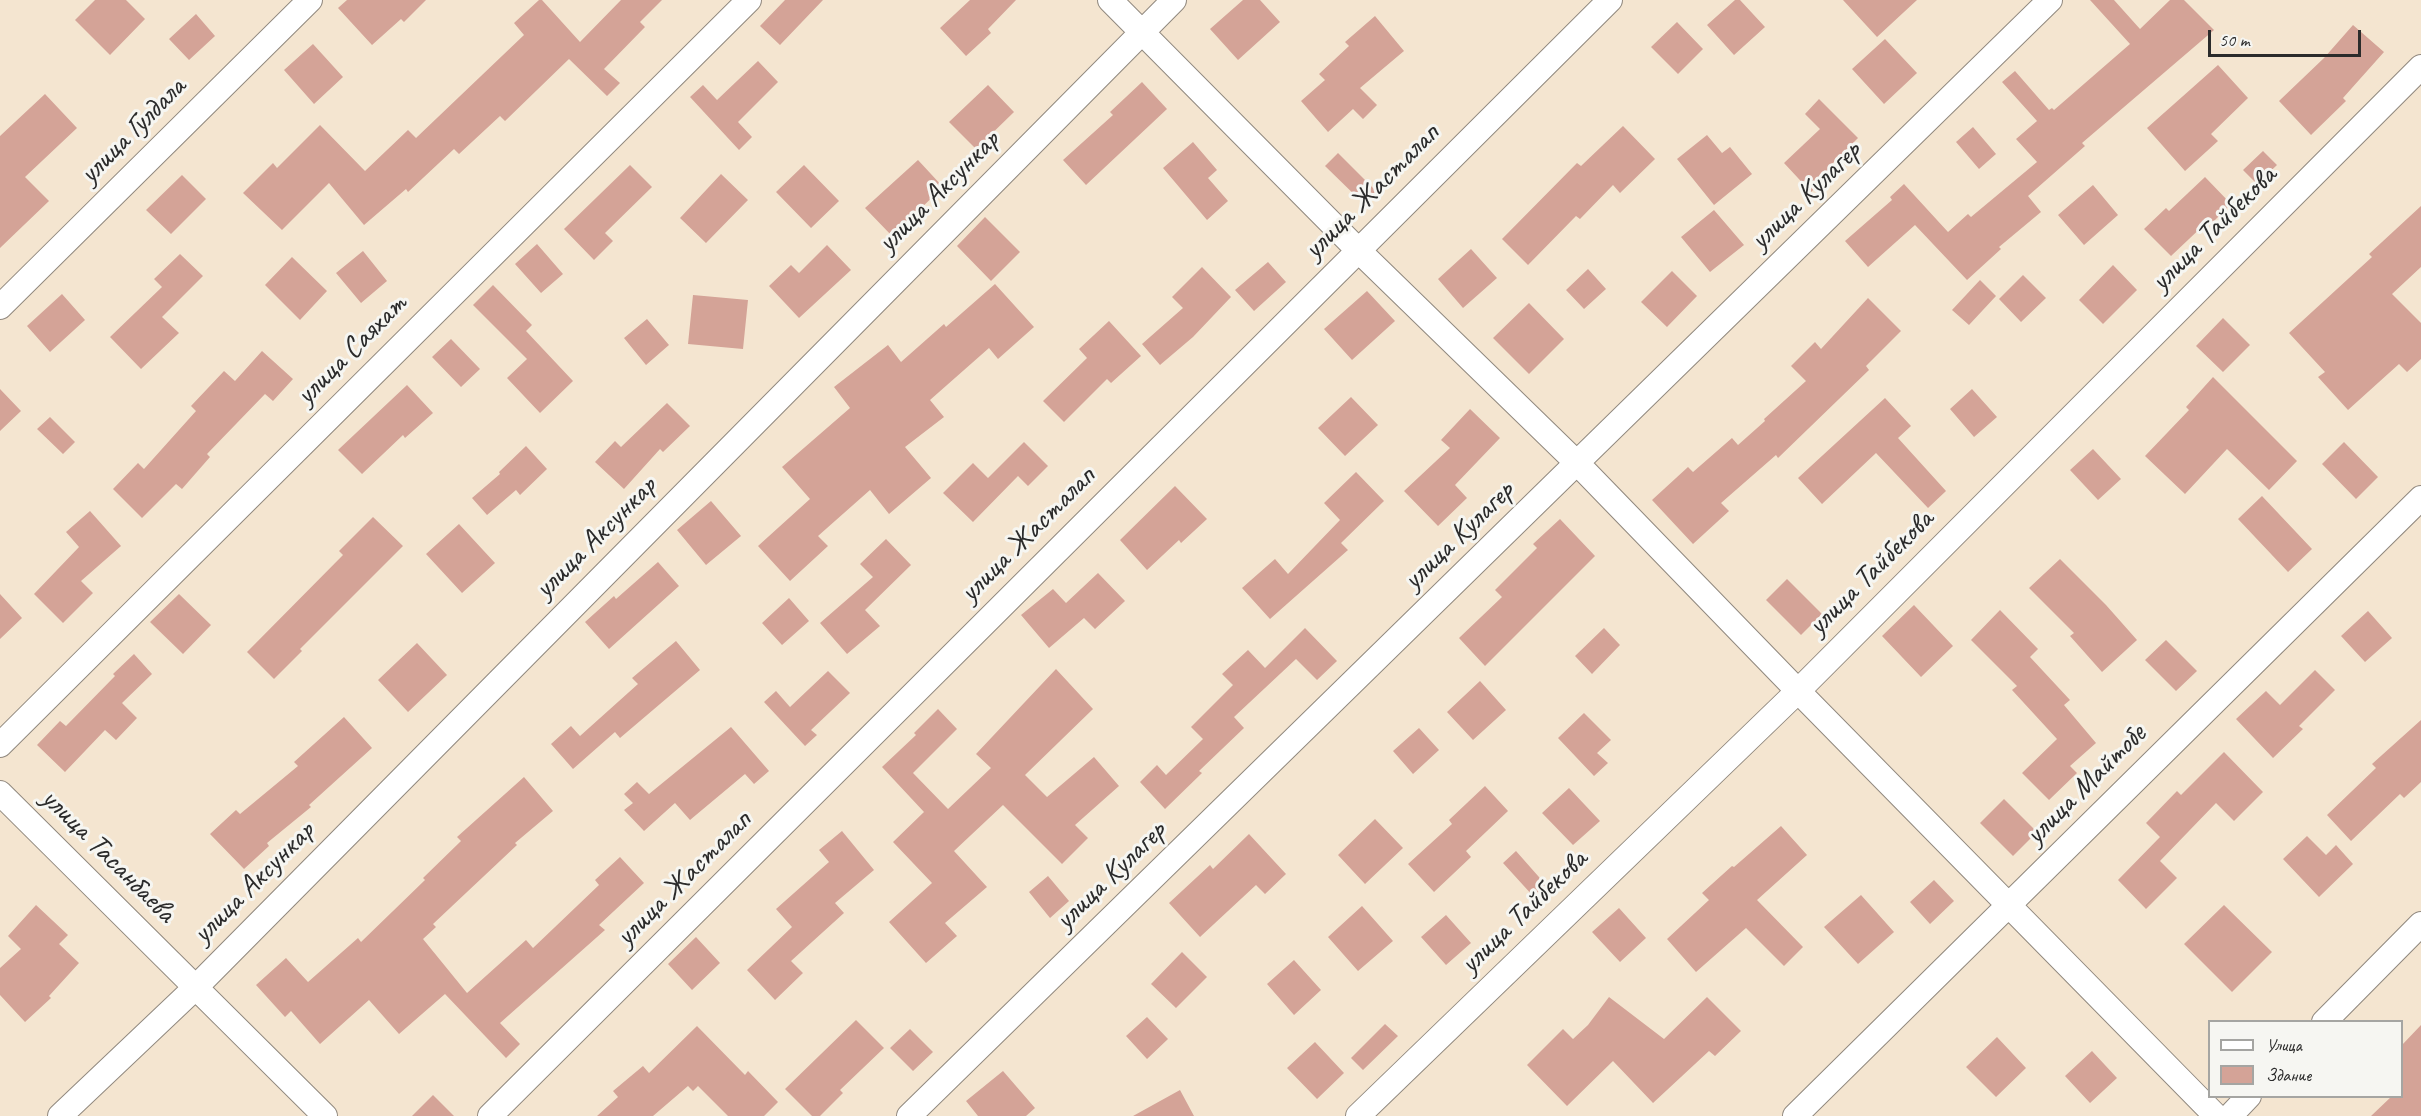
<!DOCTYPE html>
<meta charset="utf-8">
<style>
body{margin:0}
#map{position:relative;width:2421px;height:1116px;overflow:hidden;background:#f4e5d0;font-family:Caveat,sans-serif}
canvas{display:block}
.legend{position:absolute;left:2208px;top:1020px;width:195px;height:78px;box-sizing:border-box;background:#f6f6f2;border:2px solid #a5a5a2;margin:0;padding:8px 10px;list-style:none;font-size:18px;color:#2b2b2b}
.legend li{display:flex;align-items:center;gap:12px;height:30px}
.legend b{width:30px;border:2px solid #a5a5a2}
.scale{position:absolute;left:2208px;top:30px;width:153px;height:27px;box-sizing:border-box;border:3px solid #2b2b2b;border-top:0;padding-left:8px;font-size:18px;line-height:21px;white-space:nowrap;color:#2b2b2b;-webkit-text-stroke:4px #f6f6f2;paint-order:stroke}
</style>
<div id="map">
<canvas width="2421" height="1116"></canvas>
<ul class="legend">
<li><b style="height:8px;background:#fff"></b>Улица</li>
<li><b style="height:16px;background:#d4a397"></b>Здание</li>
</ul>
<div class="scale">50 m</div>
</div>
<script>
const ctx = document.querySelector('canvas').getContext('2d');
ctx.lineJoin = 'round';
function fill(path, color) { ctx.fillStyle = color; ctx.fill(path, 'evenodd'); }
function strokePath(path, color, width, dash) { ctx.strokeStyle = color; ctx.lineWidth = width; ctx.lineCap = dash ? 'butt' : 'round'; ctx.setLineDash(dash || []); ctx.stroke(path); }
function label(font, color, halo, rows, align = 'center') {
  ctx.font = font + ' Caveat,sans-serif'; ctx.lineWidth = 6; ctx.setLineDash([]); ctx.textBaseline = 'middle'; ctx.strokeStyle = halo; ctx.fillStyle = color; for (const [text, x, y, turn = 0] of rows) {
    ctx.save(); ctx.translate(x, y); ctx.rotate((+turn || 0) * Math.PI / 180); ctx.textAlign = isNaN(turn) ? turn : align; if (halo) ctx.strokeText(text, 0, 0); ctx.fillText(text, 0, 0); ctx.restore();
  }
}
fill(new Path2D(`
 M95,0H126L145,19L110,55L75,20Z
 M347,0H426L404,22L401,19L372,45L338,8Z
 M539,0H542L580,42L621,0H662L640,22L645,27L604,69L620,83L607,96L569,59L505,121L500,116L459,154L454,149L408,192L406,189L364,225L329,183L282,230L243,193L273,163L277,168L320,125L365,171L408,130L416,138L524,35L514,23Z
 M785,0H823L780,45L760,26Z
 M970,0H1016L988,29L991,33L966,56L940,28Z
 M1243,0H1260L1280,22L1238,60L1210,29Z
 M1735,0H1740L1765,27L1734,55L1707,25Z
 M1843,0H1917L1877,37Z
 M2090,0H2114L2140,29L2170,0H2184L2214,30L2082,143L2085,146L2028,196L2041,212L1999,247L2001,249L1967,280L1915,225L1868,267L1845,241L1892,200L1890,197L1904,184L1948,232L1968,214L1971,217L2037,162L2016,139L2037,121L2002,82L2015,71L2049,110L2052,108L2054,110L2130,44Z
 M196,14L215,36L189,60L169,39Z
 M1375,16L1404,51L1360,88L1377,105L1363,119L1353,109L1328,132L1301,101L1325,80L1319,74L1349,46L1345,42Z
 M1677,22L1703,49L1678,74L1651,47Z
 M2353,25L2384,52L2343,98L2346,101L2311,135L2279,101L2324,58Z
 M1885,39L1917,73L1884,104L1852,69Z
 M313,44L343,77L314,104L284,70Z
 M758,61L778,82L738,122L752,137L739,150L690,97L703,85L717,100Z
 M2218,65L2248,98L2211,134L2218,141L2185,171L2147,128Z
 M1142,82L1167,109L1086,185L1063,160L1113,115L1110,112Z
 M988,85L1014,112L976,149L949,122Z
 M45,94L77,128L25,177L49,201L0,248V136Z
 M1819,99L1858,138L1830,166L1834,170L1811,192L1784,163L1820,129L1805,114Z
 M1623,126L1655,159L1620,193L1613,185L1580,219L1576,216L1528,265L1502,239L1577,163L1581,166Z
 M1973,127L1996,154L1979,169L1956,142Z
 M1707,135L1722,153L1730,147L1752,174L1714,205L1677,159Z
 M1193,142L1217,170L1208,178L1228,201L1207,220L1163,168Z
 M2263,151L2277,165L2257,184L2243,170Z
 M1338,153L1376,191L1364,204L1325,166Z
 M918,160L943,187L892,236L865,208Z
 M630,165L652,187L605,233L613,241L594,260L564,229Z
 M804,165L839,201L811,228L776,192Z
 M721,174L748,200L706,243L680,218Z
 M182,175L206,199L171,234L146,210Z
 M2205,177L2231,204L2210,225L2207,222L2171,256L2144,229L2166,208L2169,211Z
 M2093,185L2118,215L2084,245L2058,215Z
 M2421,206V267L2392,294L2421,323V359L2407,372L2399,364L2348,410L2318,377L2325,372L2289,333L2372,257L2369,254Z
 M1714,210L1744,245L1710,272L1681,237Z
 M985,217L1020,252L991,281L957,246Z
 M537,244L563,274L541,293L515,264Z
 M827,245L851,270L799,318L769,286L791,265L799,273Z
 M1471,249L1497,278L1463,308L1438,279Z
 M363,251L387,281L361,303L336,273Z
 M180,254L203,276L162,317L179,333L141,369L110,337L162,287L154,279Z
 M292,257L327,291L300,320L265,285Z
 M1268,262L1286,282L1254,311L1235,290Z
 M2113,265L2137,290L2103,324L2079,300Z
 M1202,267L1231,297L1193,337L1160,365L1142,344L1183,308L1172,297Z
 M1588,269L1606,289L1584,309L1566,290Z
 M1672,271L1697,296L1667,327L1641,302Z
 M2023,275L2046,298L2021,322L1999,299Z
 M1980,280L1996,296L1969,325L1952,310Z
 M995,284L1034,327L998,359L989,348L930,400L944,417L905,447L931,478L889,514L870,490L818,536L828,546L790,581L758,546L810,499L782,467L850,408L834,387L888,345L901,362L944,324L946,327Z
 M493,285L532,325L526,331L573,381L540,413L507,378L527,359L473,305Z
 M1367,291L1395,321L1352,360L1324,329Z
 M62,294L85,320L50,352L27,326Z
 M693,295L748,300L743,349L688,344Z
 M1868,298L1901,331L1866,366L1869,370L1778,458L1776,455L1721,503L1729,511L1693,544L1652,500L1688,467L1693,472L1732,438L1738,445L1765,421L1764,419L1806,381L1791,366L1815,342L1821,349Z
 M1529,303L1564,339L1529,374L1493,338Z
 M2223,318L2250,345L2223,372L2196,346Z
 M647,319L669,345L646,365L624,338Z
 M1109,321L1141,356L1111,383L1107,379L1064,422L1043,401L1087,358L1079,349Z
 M451,339L480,369L461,387L432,357Z
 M262,351L293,379L273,401L265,394L207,454L210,457L182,489L176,484L142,518L113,489L138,463L144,469L196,411L191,406L224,371L235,381Z
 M2213,377L2297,461L2269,490L2227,449L2185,494L2145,456L2189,410L2186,407Z
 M407,385L433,413L405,438L403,435L362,474L338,450Z
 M0,389L21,411L0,431Z
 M1972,389L1997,417L1974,437L1950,409Z
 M1351,397L1378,425L1345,456L1318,428Z
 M1885,398L1911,426L1898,438L1946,491L1928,508L1876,453L1822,504L1798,478Z
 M667,403L690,426L663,452L660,449L624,489L595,462L615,441L621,447Z
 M1470,409L1500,438L1455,485L1467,498L1438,526L1404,491L1450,448L1441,440Z
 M50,417L75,442L63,454L37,429Z
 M1024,442L1048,466L1028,486L1018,476L973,522L943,493L973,463L988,478Z
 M2344,442L2378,477L2356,499L2322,464Z
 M526,446L547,469L520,495L516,490L487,515L472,498L500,474L499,472Z
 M2093,449L2121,479L2098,500L2070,470Z
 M1356,472L1384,501L1341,543L1348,550L1270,619L1242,588L1275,559L1288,574L1340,520L1324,503Z
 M1175,486L1207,519L1181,543L1179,540L1147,570L1120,540Z
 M2262,496L2312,549L2288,572L2238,519Z
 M711,501L741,536L706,565L677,530Z
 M90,511L121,546L81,581L93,593L63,623L34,594L79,547L66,532Z
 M373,517L403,546L300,649L302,651L274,679L247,652L343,555L339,551Z
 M1560,519L1595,556L1485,666L1459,638L1502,597L1495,590L1537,548L1533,544Z
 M459,524L495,563L462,593L426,554Z
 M886,539L911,565L865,610L880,626L847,654L820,623L873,577L860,564Z
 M2060,559L2106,605L2137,640L2102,672L2070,636L2074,633L2029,588Z
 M658,562L679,586L609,649L585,622L614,596L616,599Z
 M1098,573L1125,601L1095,629L1084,618L1049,648L1021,615L1053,589L1066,603Z
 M1787,579L1822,614L1801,635L1766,600Z
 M0,594L22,618L0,639Z
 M179,594L211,625L183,654L150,622Z
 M789,598L809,621L782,645L762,623Z
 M1914,605L1953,646L1921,677L1882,636Z
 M2000,610L2038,649L2030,657L2070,700L2064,705L2096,743L2070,766L2077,773L2049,800L2022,773L2057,739L2012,690L2017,686L1971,640Z
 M2368,611L2392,638L2365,662L2341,636Z
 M1305,628L1337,661L1317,680L1296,659L1234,717L1244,728L1199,771L1202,773L1165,809L1140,782L1157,765L1166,775L1203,739L1191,727L1233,685L1222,674L1248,650L1265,668Z
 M1604,628L1620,645L1592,674L1575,656Z
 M2166,640L2197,671L2176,691L2145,660Z
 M676,641L700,670L620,738L615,732L573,769L551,744L571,726L580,736L638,684L632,678Z
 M417,643L447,675L408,712L378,680Z
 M134,654L152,674L122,703L137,718L116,740L105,730L65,772L37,745L60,721L66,726L115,676L113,674Z
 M1056,669L1093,709L1025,775L1047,797L1094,757L1119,786L1075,825L1088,838L1062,864L1003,805L954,851L987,887L945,923L957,936L926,963L889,922L932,883L893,842L924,812L882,767L916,735L914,733L938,709L957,729L913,773L948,809L991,768L976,754Z
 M2315,670L2335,690L2299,726L2303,729L2273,758L2236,719L2266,691L2280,705Z
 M828,671L850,693L811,730L817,735L805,746L764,702L776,691L790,707Z
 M1480,681L1506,710L1473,740L1447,712Z
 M1584,713L1611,740L1597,753L1608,763L1594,776L1558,738Z
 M344,717L372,748L309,805L311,807L267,843L269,846L244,869L210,834L236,810L240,814L298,766L294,762Z
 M2421,720V782L2404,798L2400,794L2351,841L2327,815L2376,768L2372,764Z
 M731,727L769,771L754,784L745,774L690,820L675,803L644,831L624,810L633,803L624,794L637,782L649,794Z
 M1419,728L1439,750L1413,774L1393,751Z
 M2224,752L2263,792L2234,821L2216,803L2160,861L2177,878L2146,909L2118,880L2160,837L2146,823L2177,791L2181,795Z
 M524,777L553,811L515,843L517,845L433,924L436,927L423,939L467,993L526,940L533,948L599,885L595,880L620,857L644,883L599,925L605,930L500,1023L520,1044L506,1058L445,994L399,1034L369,1000L320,1044L291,1011L285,1017L256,985L286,958L308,982L358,938L361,942L425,880L423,878L461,841L457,837Z
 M1485,786L1508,811L1466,851L1471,857L1434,892L1408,864L1452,824L1449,820Z
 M1569,788L1600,821L1573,845L1542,813Z
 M2004,799L2037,832L2013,856L1980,823Z
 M1375,819L1403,848L1365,884L1338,855Z
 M1781,826L1807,855L1757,900L1803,947L1784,966L1746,928L1696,972L1667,939L1709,900L1702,893L1732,866L1734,867Z
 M842,831L874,870L835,903L844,913L791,961L803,973L775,1000L747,970L792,927L776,909L829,862L819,850Z
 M1249,834L1286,874L1265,894L1256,885L1200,937L1169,903L1210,865L1213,869Z
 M2307,836L2326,855L2336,845L2353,864L2319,897L2283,859Z
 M1516,851L1546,885L1533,896L1503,863Z
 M1048,876L1069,901L1050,918L1029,892Z
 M1934,880L1954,901L1930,924L1910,902Z
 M1861,895L1894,932L1858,964L1824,927Z
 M36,905L68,935L59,944L79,963L49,996L51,998L25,1022L0,995V968L21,949L8,936Z
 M2224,905L2272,952L2232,992L2184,944Z
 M1362,906L1393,941L1358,971L1328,937Z
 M1619,908L1646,938L1620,962L1592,932Z
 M1446,915L1471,943L1446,965L1421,937Z
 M696,937L720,963L692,990L668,964Z
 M1182,952L1207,977L1176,1008L1151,984Z
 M1294,960L1321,990L1294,1015L1267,984Z
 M1609,997L1664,1039L1707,997L1741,1031L1715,1056L1709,1051L1653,1103L1613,1061L1567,1106L1527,1065L1563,1029L1573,1039L1588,1025Z
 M1147,1017L1168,1039L1147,1059L1126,1036Z
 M856,1020L884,1048L840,1090L843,1093L820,1116H812L785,1089Z
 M1385,1024L1398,1036L1363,1070L1351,1058Z
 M2421,1025V1116H2371L2392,1096H2402V1045Z
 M697,1026L745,1075L748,1071L778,1102L764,1116H728L698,1086L693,1091L688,1086L653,1116H597L618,1097L613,1091L643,1066L649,1073Z
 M910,1029L933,1052L913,1071L890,1048Z
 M1997,1037L2026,1068L1996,1097L1966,1067Z
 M1315,1042L1344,1073L1317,1099L1287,1068Z
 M2092,1051L2117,1078L2090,1103L2065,1076Z
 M1003,1071L1035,1108L1026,1116H978L966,1101Z
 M1180,1090L1194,1116H1133Z
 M433,1095L454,1116H412Z`), '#d4a397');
const minor = new Path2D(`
 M1110,0L1358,250L1578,464L1798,691L2216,1116
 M0,307L310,0
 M0,745L749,0
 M0,793L325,1116
 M2324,1022L2421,924
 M60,1116L196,987L1174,0
 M490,1116L1610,0
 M909,1116L2050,0
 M1358,1116L1798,691L2421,67
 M1795,1116L2421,498
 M2230,1116L2249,1096`);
strokePath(minor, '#90887e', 26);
strokePath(minor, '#fff', 24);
label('30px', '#2b2b2b', '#f6f6f2', [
 ["улица Гулдала",133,131,-45],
 ["улица Аксункар",939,192,-45],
 ["улица Жасталап",1372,192,-45],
 ["улица Кулагер",1806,196,-44],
 ["улица Тайбекова",2214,229,-45],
 ["улица Саяхат",352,350,-45],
 ["улица Жасталап",1028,535,-45],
 ["улица Кулагер",1459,536,-44],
 ["улица Аксункар",596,538,-45],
 ["улица Тайбекова",1871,573,-45],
 ["улица Майтобе",2086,785,-45],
 ["улица Тасанбаева",108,856,45],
 ["улица Кулагер",1111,876,-44],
 ["улица Жасталап",684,879,-45],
 ["улица Аксункар",254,883,-45],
 ["улица Тайбекова",1524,912,-44]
]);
</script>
